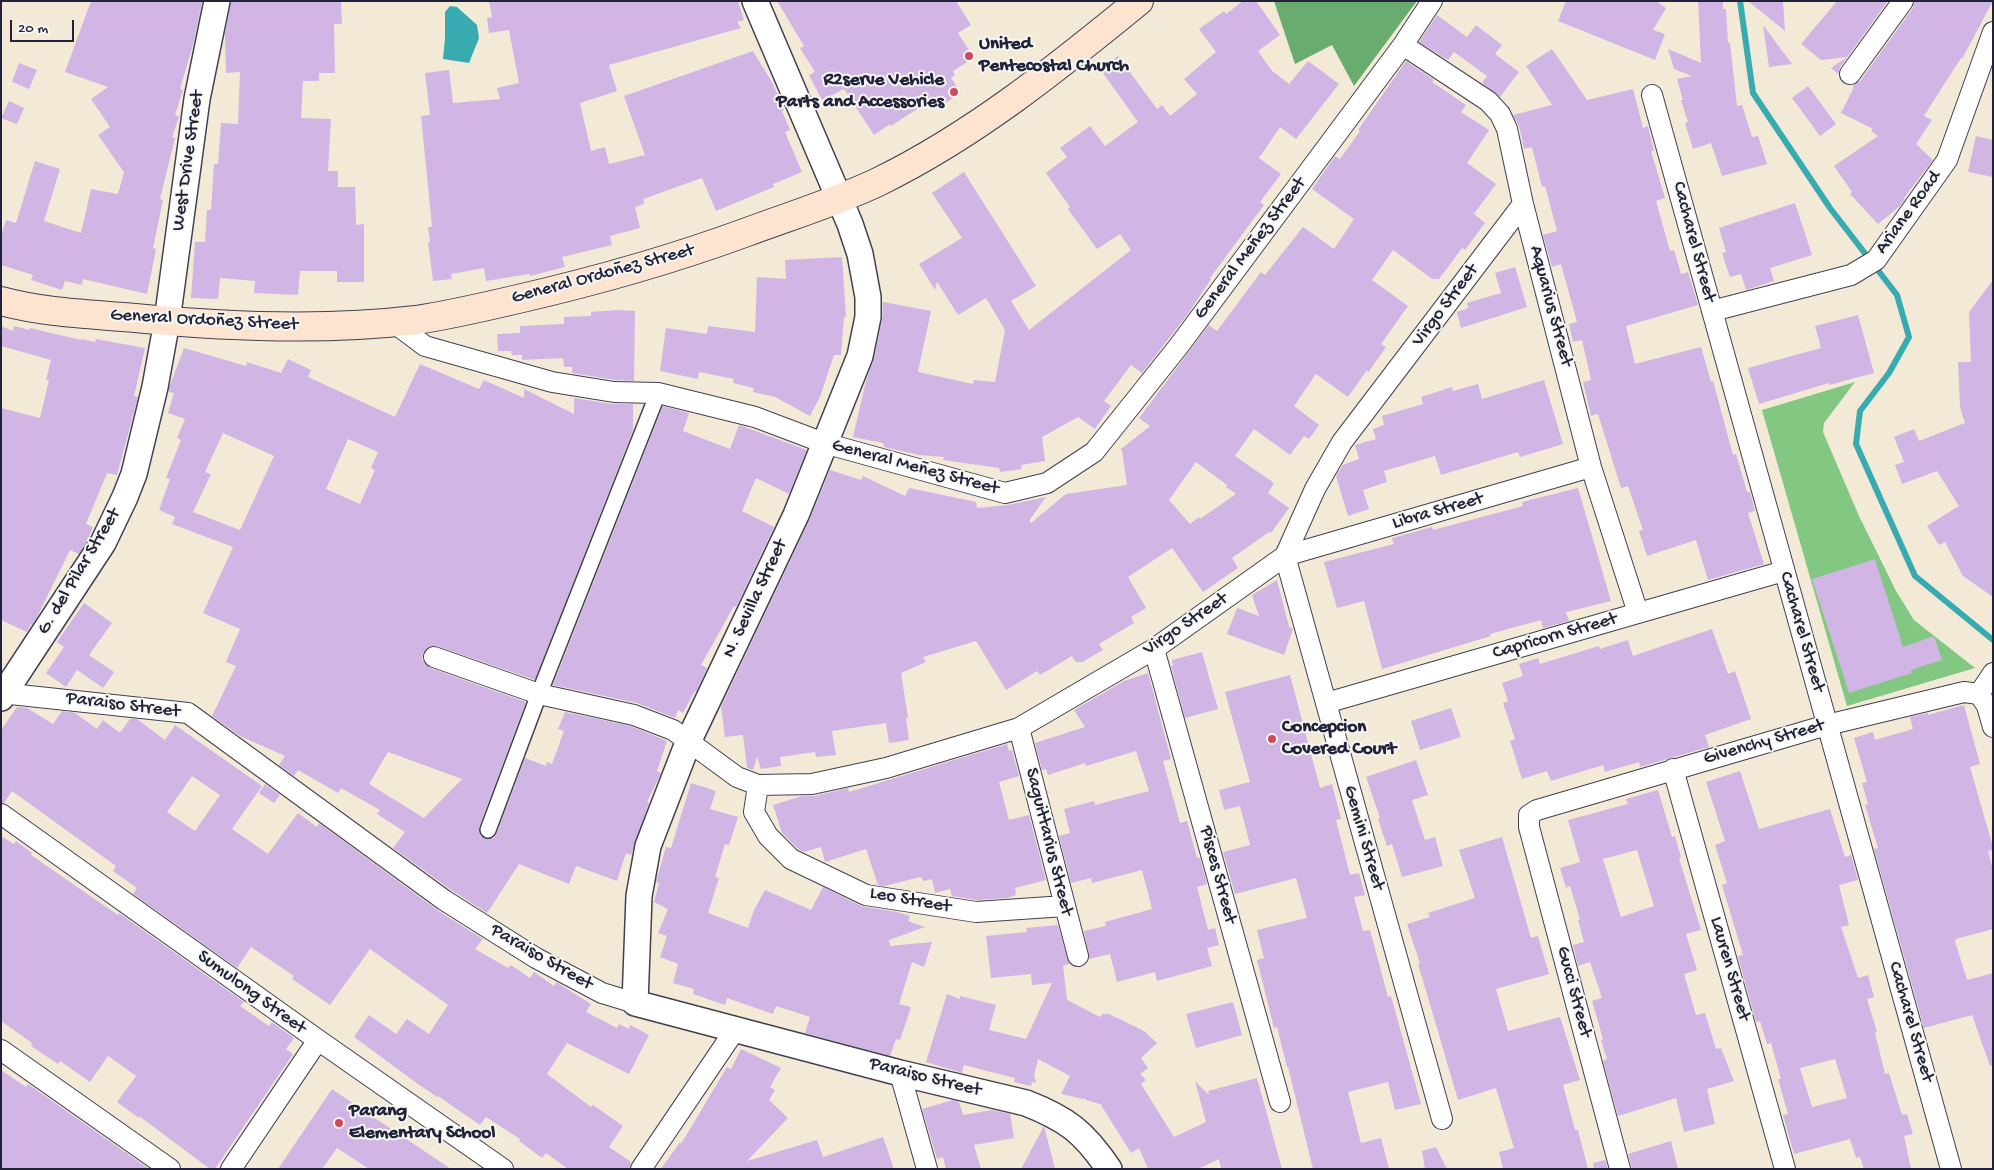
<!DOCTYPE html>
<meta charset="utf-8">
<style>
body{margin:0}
#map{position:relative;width:1994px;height:1170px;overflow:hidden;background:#f2ead7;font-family:"Gochi Hand",sans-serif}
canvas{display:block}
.frame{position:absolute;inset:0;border:2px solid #22223b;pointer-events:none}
.scale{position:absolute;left:10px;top:20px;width:64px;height:22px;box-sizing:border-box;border:2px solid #22223b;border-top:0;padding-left:6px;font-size:15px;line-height:18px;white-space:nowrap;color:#22223b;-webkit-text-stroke:4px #f6f6f2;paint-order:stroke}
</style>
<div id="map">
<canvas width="1994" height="1170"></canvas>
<div class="frame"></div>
<div class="scale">20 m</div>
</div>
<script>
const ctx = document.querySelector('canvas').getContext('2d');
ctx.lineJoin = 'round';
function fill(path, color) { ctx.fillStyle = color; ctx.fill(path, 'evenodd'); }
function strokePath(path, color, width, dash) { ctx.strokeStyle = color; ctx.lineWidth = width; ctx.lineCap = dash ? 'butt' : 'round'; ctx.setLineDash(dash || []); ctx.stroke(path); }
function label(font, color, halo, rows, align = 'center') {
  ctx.font = font + ' "Gochi Hand",sans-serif'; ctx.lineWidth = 4; ctx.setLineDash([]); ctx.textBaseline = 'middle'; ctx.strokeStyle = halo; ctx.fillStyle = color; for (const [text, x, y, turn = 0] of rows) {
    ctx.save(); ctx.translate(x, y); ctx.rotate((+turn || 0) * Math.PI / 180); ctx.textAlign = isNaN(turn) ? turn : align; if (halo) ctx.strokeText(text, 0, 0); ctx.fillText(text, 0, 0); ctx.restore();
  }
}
fill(new Path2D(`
 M1855,382L1824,423L1823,432L1859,516L1896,591L1914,620L1975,668L1847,706L1762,410Z`), '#82c782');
fill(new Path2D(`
 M1274,1H1417L1354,86L1332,45L1295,64Z`), '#69ac70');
fill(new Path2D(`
 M450,6L457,7L477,25L479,38L469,63L443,59L445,38V12Z`), '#38abb1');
strokePath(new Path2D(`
 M1740,1L1753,93L1830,208L1897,295L1909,337L1889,373L1860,411L1856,444L1915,576L1993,640`), '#38abb1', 6);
fill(new Path2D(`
 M91,1H202L194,41L180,89L183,90L175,115L179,117L172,137L175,138L160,199L163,200L153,248L156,249L147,294L83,279L82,285L65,281L62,290L31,280L33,275L1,265V236L6,220L16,223L35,161L60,169L44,221L81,233L91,189L118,194L124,172L98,135L110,127L91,99L108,87L65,72Z
 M231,1H341L342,24H334L335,73H319V81H303L301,118L331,119L328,171H338V187H355L356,225L364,224V282H337V271H300L298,295L254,293L255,281L220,278L218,299L191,298L195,242H205L207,210H211L214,164H218L221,123L238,124L240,72L226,73L225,34Z
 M489,1H738L744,20L737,22L741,28L609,65L617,91L580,103L591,151L605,147L609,164L645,155L624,96L753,51L773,84L784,110L782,111L790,130L785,132L802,172L773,184L774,187L716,211L702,178L643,199L644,204L635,207L640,228L610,236L612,245L562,257L565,267L530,276L529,274L486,281L484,268L451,274L452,279L433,281L428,242H430L428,227H432L421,116L430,115L425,73L449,70L453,103L500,99L497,88L519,83L509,30L489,33L487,18L492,17Z
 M777,1H956L971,25L958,33L974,58L953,71L955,75L951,78L961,93L936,109L931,100L891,126L890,124L874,135L844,89L822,100L809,75L815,72L800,48L804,46Z
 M1243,1H1256L1280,35L1258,51L1272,71L1289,84L1308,61L1339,84L1296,139L1280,127L1259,158L1281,174L1260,202L1264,205L1210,278L1211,279L1190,311L1142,373L1131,365L1104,401L1111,406L1095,429L1078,417L1042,437L1045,461L1021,465L1022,469L1000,472L999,468L943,460L944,457L919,455L884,447L883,443L853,437L866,381L874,359L882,320L883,302L931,311L918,372L973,384L974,380L995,382L1005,330L986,298L958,315L937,282L935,290L919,264L962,238L932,193L964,172L1036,286L1011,301L1029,330L1131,250L1120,234L1097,249L1068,209L1070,207L1046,173L1067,157L1060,148L1090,126L1105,146L1138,122L1100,69L1118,56L1157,109L1162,105L1170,116L1197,94L1184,79L1216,52L1199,29L1224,11L1226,14Z
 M1566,1H1656L1666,8L1653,30L1665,34L1655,60L1558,21Z
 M1698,1H1723V9H1726L1728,43H1730L1737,106L1742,105L1752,137L1758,136L1767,164L1722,176L1711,143L1693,149L1685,123L1688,122L1681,100H1683L1677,79L1692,76L1674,69L1668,49L1701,63Z
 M1748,1H1783L1785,31Z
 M1837,1H1888L1840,67L1838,74L1831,68L1847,57L1821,60L1801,44Z
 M1915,1H1993L1962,59L1961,58L1924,116L1932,120L1916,144L1933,160L1904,198L1905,199L1900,206L1878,224L1850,194L1852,192L1834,166L1878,136L1871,131L1873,129L1841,113L1854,87L1852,85L1860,81L1913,8Z
 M1437,15L1467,37L1476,25L1502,45L1495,54L1519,72L1500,97L1482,83L1487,76L1454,52L1448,60L1419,42Z
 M1763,25L1792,64L1769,67Z
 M1552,49L1587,100L1633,89L1643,128L1648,126L1654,151H1651L1665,198L1656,201L1670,251L1674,250L1681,274L1688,272L1698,305L1626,326L1635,364L1701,347L1711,382L1713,381L1733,455L1736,454L1747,492H1750L1753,503L1755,511L1748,513L1764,564L1708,580L1696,540L1647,556L1639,531L1643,530L1628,486L1621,488L1598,414L1591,416L1583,382L1591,380L1582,340L1573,342L1569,324L1577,322L1561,264L1552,267L1543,235L1557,231L1545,186L1542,187L1532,147L1524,149L1519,126L1513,115L1552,105L1526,66Z
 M1406,61L1434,80L1432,82L1466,105L1461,112L1489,130L1467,163L1496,184L1474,214L1485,223L1465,250L1462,248L1439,279H1432L1393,250L1372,280L1408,306L1381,344L1386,347L1368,373L1367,370L1348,397L1316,374L1294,406L1319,425L1309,439L1304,436L1290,455L1254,429L1235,456L1274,483L1268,493L1289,508L1271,533L1269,532L1232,558L1238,568L1203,592L1172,548L1128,577L1146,608L1131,617L1134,623L1099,644L1103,650L1082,662H1076L1072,656L1040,675L1037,671L1006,690L976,641L923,657L926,662L901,673L908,718H906L909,740L889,743L886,723L832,731L836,755L816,757L815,752L780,757L781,766L761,769L757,757L753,770L747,768L743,735L725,737L721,707L809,521L830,470L861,480L863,476L905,496L909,488L976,502L977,508L1008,505L1046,497L1029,521L1031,523L1066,494L1127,485L1122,450H1120L1150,426L1139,418L1209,325L1217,331L1261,272L1265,275L1303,227L1334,249L1354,219L1312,189L1335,156L1340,159L1360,131L1358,130ZM1196,462L1227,485L1226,487L1236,494L1200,519L1199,517L1190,524L1169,500Z
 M19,63L37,70L29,89L12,82Z
 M1808,86L1836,124L1820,136L1792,98Z
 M9,101L24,108L17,124L1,118Z
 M1976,136L1993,140V177L1968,172Z
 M1795,203L1812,255L1770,268L1774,281L1746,290L1741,274L1730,277L1722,253L1726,252L1719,228Z
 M842,257L846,316L844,317L841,355H834L820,397L810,416L775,397L753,392L754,388L733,383L734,379L699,372L698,379L660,371L666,328L707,334L708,326L755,332L757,277L786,279L785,260Z
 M1515,267L1527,307L1461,328L1457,312L1468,308L1467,303L1501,293L1495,273Z
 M1993,280V597L1963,576L1945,542L1939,545L1927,526L1959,506L1937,471L1902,484L1895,465L1904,462L1894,437L1914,429L1919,441L1965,423L1960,407L1958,362H1971L1969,312Z
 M616,310L635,311L634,381L615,380L572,373V367H564L563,358L522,360V355H512L511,351H498L497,334L520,333V326L564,324V317L591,316V312Z
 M1858,315L1874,373L1829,385V383L1759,404L1748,368L1821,348L1815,326Z
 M1,326L13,331L14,326L29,330L30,328L81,340V339L95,342L96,339L145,348L134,396L138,397L117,475L107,473L86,524L93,527L87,541L79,554L70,550L37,617L32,625L31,624L27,632L1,620V408L40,418L49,380H46L51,360L1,346Z
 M184,348L246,366L247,362L281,373L288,359L311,370L308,377L395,417L420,364L479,389L484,380L524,398V389L574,414V398L612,404H633V430L535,680L437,646L427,648L423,653L422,659L425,664L430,668L526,702L479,827L480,836L485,839L494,838L497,833L525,758L546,766L547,762L552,764L564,731L558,729L565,712L631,726L667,741L657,771L661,773L647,802L649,803L631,855L626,853L617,881L576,866L569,884L519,864L487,913L451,890L393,848L405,832L377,814L380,810L341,788L338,793L298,770L294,776L279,765L285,756L240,736L212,716L236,666L226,662L240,629L203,613L233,547L172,524L175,517L159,510L170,479L166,478L181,440L177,438L185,419L168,413L174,393L169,392V388ZM223,433L274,456L240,530L193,512L211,474L205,472ZM348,439L378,452L371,468L375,470L360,504L326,489ZM388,752L462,779L424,818L369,784Z
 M1544,380L1563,444L1520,457L1518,452L1441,475L1435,456L1384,471L1387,482L1363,490L1369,509L1348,516L1336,476L1343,465L1359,459L1355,445L1376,439L1373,429L1384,425L1382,416L1423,404L1421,397L1452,387L1453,391L1478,384L1482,399Z
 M663,406L689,413L683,431L730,449L739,425L807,450L789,494L756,478L742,511L774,527L736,607L734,606L701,665L707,668L696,692L695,691L683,713L678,710L675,718L637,703L553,685Z
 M1578,488L1611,601L1566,612L1569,621L1543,628L1541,620L1490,634L1491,636L1382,669L1364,601L1337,608L1324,562L1394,544L1392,538L1432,527L1433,530L1523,506L1522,502Z
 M1875,559L1903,647L1934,636L1942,660L1911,670L1912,673L1849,693L1812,579Z
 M1277,580L1289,627L1293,629L1284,655L1227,634L1237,608L1259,616L1252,595Z
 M84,603L112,623L89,655L114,672L103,688L77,670L66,687L46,673L64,647L57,642Z
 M1712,629L1728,674L1735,671L1751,719L1705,735L1709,747L1640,767L1639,762L1605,772L1603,765L1551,781L1547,771L1522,779L1510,741L1515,739L1503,703L1508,701L1502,683L1523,676L1519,664L1538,658L1540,664L1599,646L1600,649L1628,640L1633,656Z
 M1202,652L1218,709L1185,718L1171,666H1173L1172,660Z
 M1148,673L1171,759L1163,761L1180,823L1187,821L1197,858H1200L1207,884L1197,887L1208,930L1215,928L1219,945L1207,948L1212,966L1157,981L1155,972L1117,982L1110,954L1089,959L1084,931L1106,926L1105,922L1152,909L1142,870L1092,883L1091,878L1071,883L1059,836L1070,833L1064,809L1094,801L1095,805L1149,791L1136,751L1086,766L1085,763L1048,775L1046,769L1042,770L1035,743L1085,727L1074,710L1124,681Z
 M1290,675L1320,788L1332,784L1341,819L1336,820L1350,875L1359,873L1365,895L1354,897L1363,931L1370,930L1388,997L1391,996L1421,1104L1395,1110L1388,1082L1348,1092L1361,1143L1381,1138L1389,1169H1313L1288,1067H1287L1277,1027L1274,1028L1257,960L1264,958L1257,930L1307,918L1296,878L1235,894L1223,852L1250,845L1240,806L1224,810L1219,790L1250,782L1225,692Z
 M1964,705L1980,764L1970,767L1993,847V850L1988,851L1993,870V929L1956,939L1955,941L1967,980L1993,973V1065L1990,1066L1972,1015L1924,1028L1874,849L1878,848L1865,805L1868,804L1862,783L1867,782L1854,738L1873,732L1875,740L1913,729L1910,717L1928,713V715Z
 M17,707L27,708L53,724L62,711L75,713L97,729L103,720L120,733L130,719H137L165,740L175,725L262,786L232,829L268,854L298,813L317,827L319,823L437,910L483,939L475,949L508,968L511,965L530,978L534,972L554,986L557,982L559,984L591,1004L586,1012L617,1028L619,1024L629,1029L630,1025L649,1035L629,1074L567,1043L547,1074L591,1107L593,1105L623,1126L609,1147L631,1162L629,1169H568L546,1153L542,1158L519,1141L520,1139L486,1117L480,1125L438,1096L437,1097L418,1084L354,1037L369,1015L396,1034L407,1019L429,1034L448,1005L370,949L330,1005L292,979L294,976L251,947L237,968L133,894L137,888L113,871L116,866L12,791L4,803L1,802V730ZM192,776L220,795L195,831L167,812Z
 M1451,708L1461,737L1420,750L1411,721Z
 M1007,744L1009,751L1012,750L1019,776L999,782L1009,820L1029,815L1046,880L1015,888L1016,895L1007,898L977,900L952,896L950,889L935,893L932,879L924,881L920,877L885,886L878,885L866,849L825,862L821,847L804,852L798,849L782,833L773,805L802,796H815L848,788L849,792Z
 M1416,760L1428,795L1412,800L1425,840L1435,837L1443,866L1402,877L1392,844L1387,846L1378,819L1380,818L1366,777Z
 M1740,771L1759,829L1830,809L1845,857L1851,855L1858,880L1839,885L1849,925L1841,927L1858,978L1868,975L1874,997L1867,999L1877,1032L1875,1033L1885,1074L1889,1073L1902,1115L1907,1114L1913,1134L1904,1136L1911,1169H1864L1860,1157L1856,1158L1850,1139L1794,1154L1783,1115L1788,1114L1778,1079H1781L1771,1043L1767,1044L1760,1021L1756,1022L1738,956L1743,955L1722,885L1727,883L1715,845L1725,841L1706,782ZM1835,1059L1847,1098L1812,1107L1800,1068Z
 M691,783L716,791L710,809L738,817L729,845L725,844L715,877L719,878L708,913L748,928L754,910L765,890L811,910L823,887L861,906L897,912L910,916L908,921L925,927L889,940L890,946L932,942L924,967L912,962L899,1004L911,1007L900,1040L896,1039L890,1056L805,1033L810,1017L776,1006L773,1014L727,998L725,1005L693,994L694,989L673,983L678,964L660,957L667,936L658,933L668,909L654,902L659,883L656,882L666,847L671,848Z
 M265,784L280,795L274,803L259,793Z
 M1658,790L1672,837L1675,836L1681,857L1679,858L1701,930L1686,934L1697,970L1684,974L1696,1015L1705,1013L1716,1049L1721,1048L1734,1081L1707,1089L1715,1124L1684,1132L1676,1098L1618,1116L1603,1061L1607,1059L1601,1040L1603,1039L1592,1001L1602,998L1590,962L1578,966L1573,945L1584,942L1578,920L1580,919L1570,886L1566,888L1560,868L1580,862L1568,820L1628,804L1626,799ZM1637,850L1654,906L1621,917L1603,859Z
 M1,836L14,844L16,841L32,853L31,855L93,898L118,915L119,913L244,1002L240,1006L269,1026L272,1022L294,1038L286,1049L293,1054L215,1169H210L139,1116V1118L117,1102L136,1076L108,1056L90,1082L60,1061L58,1064L31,1046L32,1043L1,1021Z
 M1502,837L1531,938L1538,936L1549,974L1496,989L1508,1031L1560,1017L1580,1080L1563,1085L1575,1130H1578L1588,1169H1503L1499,1152L1514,1148L1496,1088L1458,1100L1429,1001L1418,964L1420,963L1407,924L1430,917L1428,913L1475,898L1459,850Z
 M1058,925L1069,964L1063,966L1067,1000L1100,1017L1102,1014H1109L1144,1031L1157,1043L1141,1058L1148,1068L1140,1074L1146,1080L1141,1084L1174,1137L1206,1122L1195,1081L1209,1095L1208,1091L1257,1078L1282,1169H1221L1219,1159L1198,1169H1148L1139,1148L1131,1153L1101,1105H1103L1086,1100L1084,1098L1083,1099L1061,1094L1070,1076L1038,1059L1034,1075L1036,1083L1032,1082L1031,1086L1014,1082L1015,1078L964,1065L962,1073L926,1062L947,994L960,999V996L996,1005L989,1030L1026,1039L1052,983L1032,985L1031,974L991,978L986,936L1027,932L1026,928Z
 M1233,1002L1242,1035L1196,1048L1186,1014Z
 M741,1049L781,1068L770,1087L775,1090L769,1100L788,1118L747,1161L817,1140L823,1157L883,1137L894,1169H661L680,1142L681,1144L727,1067L731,1069Z
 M1,1070L26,1087L28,1084L149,1169H1Z
 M332,1089L354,1104L451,1169H369L337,1148L322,1169H278Z
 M953,1100L959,1102L963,1115L992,1110L1010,1114L1014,1138L974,1145L981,1169H946L943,1157L937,1159L922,1109Z
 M1044,1126L1055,1169H1021Z
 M1671,1141L1678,1169H1632L1628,1154Z
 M1436,1147L1447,1169H1425L1422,1151Z
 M1605,1160L1608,1169H1594L1593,1163Z`), '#d0b5e5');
const pedestrian = new Path2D(`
 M488,830L539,694L658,393`);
const minor = new Path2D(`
 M1403,45L1488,101L1500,114L1507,129L1523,204L1591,467L1638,613
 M1850,74L1903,1
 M1652,95L1951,1169
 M1712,311L1851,275L1876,260L1947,160L1993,32
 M393,322L425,346L552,382L614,392L658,393L755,417L824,443L1005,493L1047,483L1094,452L1178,347L1403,45L1432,1
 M1285,556L1442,1119
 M1285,556L1591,467
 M1154,649L1280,1102
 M434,657L539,694L634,715L673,730L737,777L758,785L812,784L886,768L1019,728L1154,649L1285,556L1315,489L1342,442L1523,204
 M1,693L188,713L444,900L536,958L602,993L635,1003
 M1979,694L1987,706L1993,727
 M1326,703L1784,571
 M1019,728L1078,956
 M1673,769L1785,1169
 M758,785L754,812L768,836L791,859L866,895L976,912L1065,906
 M1,814L318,1040L503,1169
 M1,1050L170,1169
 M900,1073L927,1169
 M231,1169L318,1040
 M641,1169L735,1030
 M1620,1169L1529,827V815L1537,810L1827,725L1964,692L1979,694L1993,673`);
const tertiary = new Path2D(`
 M755,1L850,224L860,254L868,297V317L860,356L796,515L689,740L648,846L639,896L635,1003L900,1073L1026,1103C1067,1119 1084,1132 1109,1169
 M1,698L103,543L125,497L134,474L155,387L167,321L197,99L217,1`);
const secondary = new Path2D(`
 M1,301C45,313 90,314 135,318C228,327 323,331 416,320C450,315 484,307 518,299C596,281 671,260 747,232C790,216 836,202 878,182C974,135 1057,68 1139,1`);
strokePath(pedestrian, '#414052', 18);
strokePath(minor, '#414052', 22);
strokePath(tertiary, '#414052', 28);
strokePath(secondary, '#414052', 30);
strokePath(pedestrian, '#fff', 15);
strokePath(minor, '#fff', 20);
strokePath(tertiary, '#fff', 25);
strokePath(secondary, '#fde4d1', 28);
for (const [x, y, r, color] of [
 [969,56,5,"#d1495b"],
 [954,92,5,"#d1495b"],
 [1272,739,5,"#d1495b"],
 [339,1123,5,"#d1495b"]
]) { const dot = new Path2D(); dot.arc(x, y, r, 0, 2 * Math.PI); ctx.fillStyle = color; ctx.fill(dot); strokePath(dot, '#f6f6f2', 2); }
label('bold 19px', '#22223b', '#f6f6f2', [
 ["United",979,45],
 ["Pentecostal Church",979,67],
 ["R2serve Vehicle",944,81,"right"],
 ["Parts and Accessories",944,103,"right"],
 ["Concepcion",1282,728],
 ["Covered Court",1282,750],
 ["Parang",349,1112],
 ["Elementary School",349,1134]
], 'left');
label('19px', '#22223b', '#f6f6f2', [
 ["West Drive Street",189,161,-82],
 ["Ariane Road",1909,213,-54],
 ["Cacharel Street",1693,242,75],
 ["General Meñez Street",1251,249,-53],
 ["General Ordoñez Street",603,275,-15],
 ["Virgo Street",1446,306,-53],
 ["Aquarius Street",1550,306,75],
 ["General Ordoñez Street",204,321,3],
 ["General Meñez Street",915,468,15],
 ["Libra Street",1438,512,-16],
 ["G. del Pilar Street",80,572,-59],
 ["N. Sevilla Street",756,599,-65],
 ["Virgo Street",1186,625,-34],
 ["Cacharel Street",1801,632,74],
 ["Capricorn Street",1555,637,-16],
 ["Paraiso Street",123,706,7],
 ["Givenchy Street",1764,743,-16],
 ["Gemini Street",1363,838,74],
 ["Saguittarius Street",1048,842,76],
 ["Pisces Street",1217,875,75],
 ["Leo Street",910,901,10],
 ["Paraiso Street",541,958,30],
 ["Lauren Street",1729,969,74],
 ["Gucci Street",1573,992,75],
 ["Sumulong Street",251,993,36],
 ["Cacharel Street",1910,1022,74],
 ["Paraiso Street",925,1078,14]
]);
</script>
